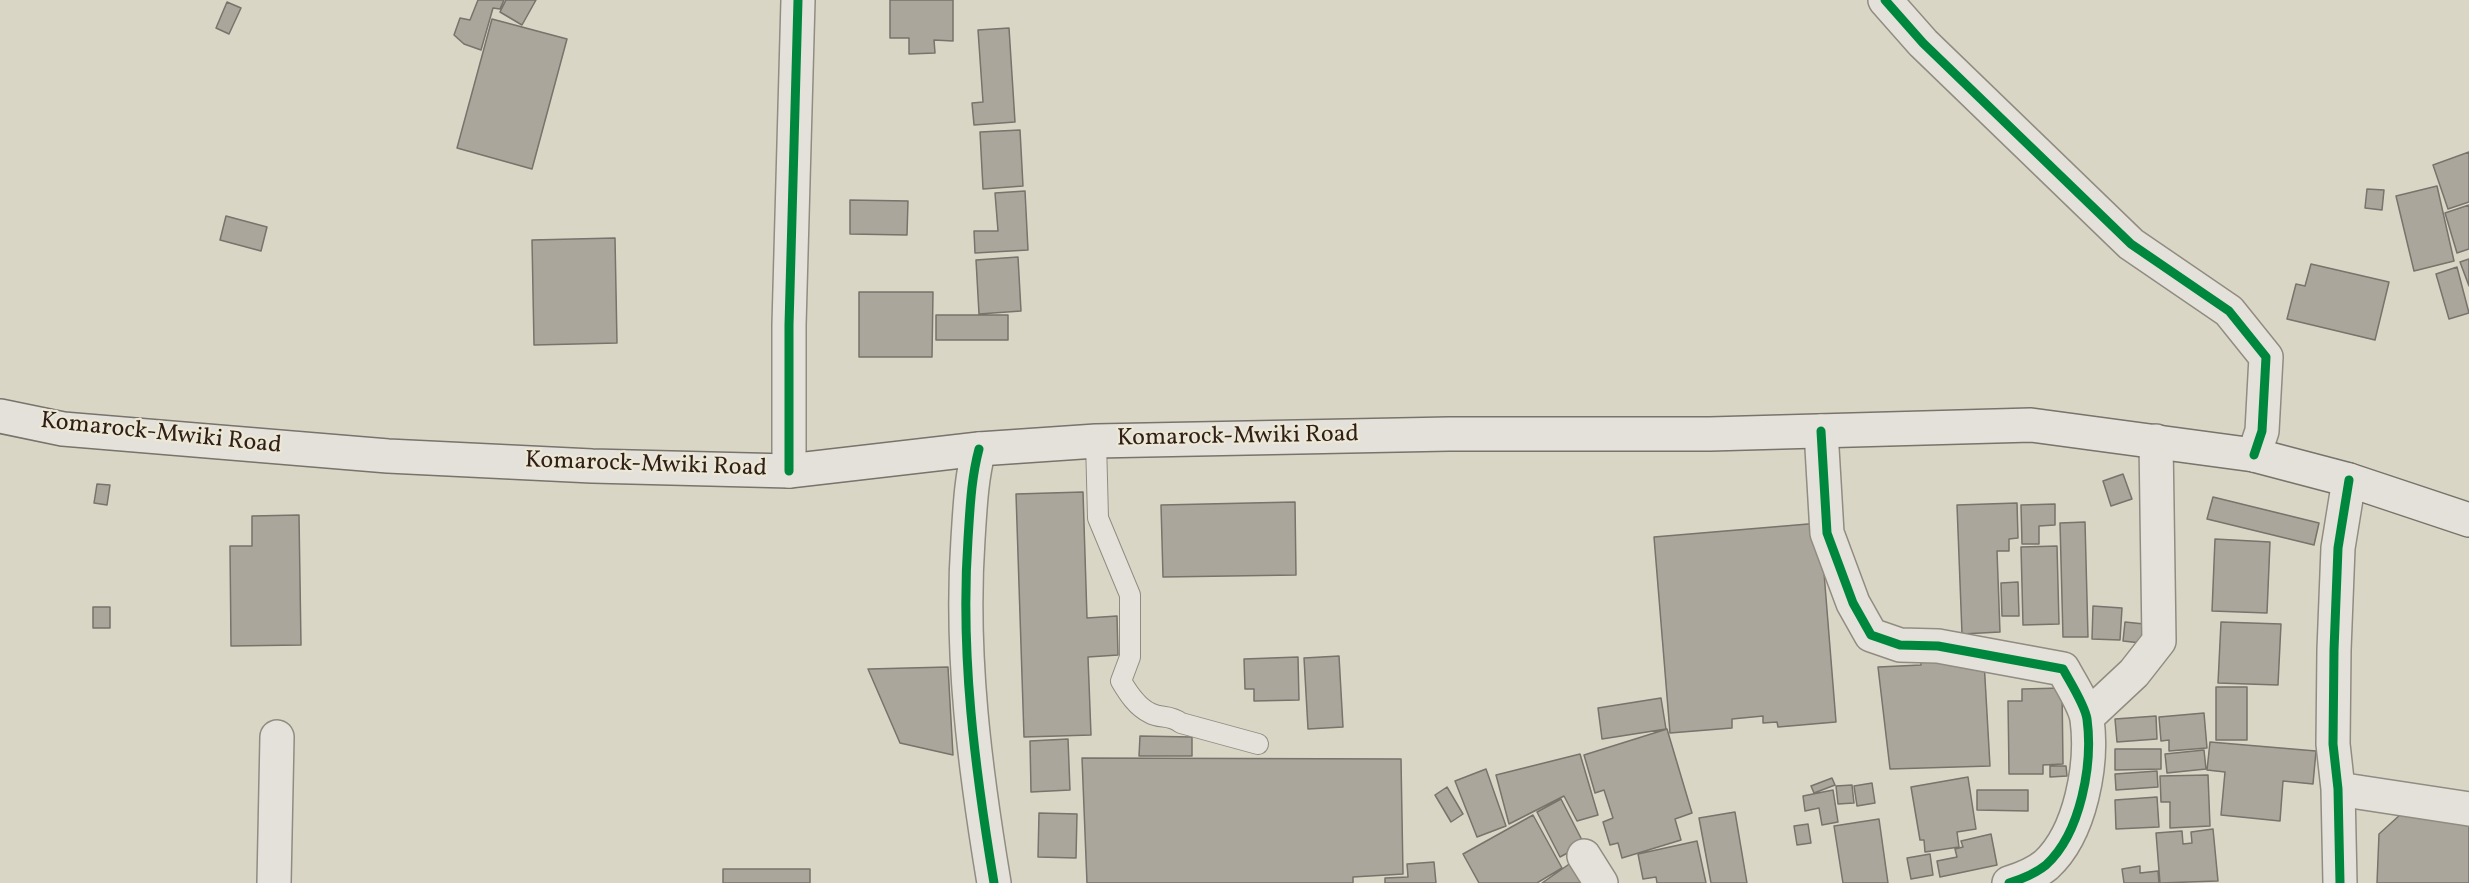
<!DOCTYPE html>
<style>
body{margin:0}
canvas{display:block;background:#dad6c6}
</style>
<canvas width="2469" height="883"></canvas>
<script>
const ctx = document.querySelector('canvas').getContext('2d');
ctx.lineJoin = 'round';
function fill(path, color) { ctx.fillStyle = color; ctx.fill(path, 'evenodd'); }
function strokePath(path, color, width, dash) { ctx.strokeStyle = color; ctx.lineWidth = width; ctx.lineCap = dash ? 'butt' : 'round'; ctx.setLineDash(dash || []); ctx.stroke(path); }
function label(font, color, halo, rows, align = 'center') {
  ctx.font = font + ' Vollkorn,serif'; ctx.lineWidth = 4.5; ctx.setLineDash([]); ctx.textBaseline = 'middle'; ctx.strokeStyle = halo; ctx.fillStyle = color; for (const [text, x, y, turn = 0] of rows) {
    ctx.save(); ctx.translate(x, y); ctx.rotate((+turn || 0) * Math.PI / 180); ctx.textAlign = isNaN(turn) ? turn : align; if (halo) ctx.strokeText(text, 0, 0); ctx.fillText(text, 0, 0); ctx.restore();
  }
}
const building = new Path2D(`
 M478,0H504L500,9L493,8L481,50L464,44L454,35L460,18L470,20Z
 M506,0H536L522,25L500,12Z
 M890,0H953V41L934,40L935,53L909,54V38H890Z
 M227,2L241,8L229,34L216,28Z
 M492,19L567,39L532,169L457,148Z
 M1009,28L1015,122L974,125L972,103L983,102L978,30Z
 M1020,130L1023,186L983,189L980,132Z
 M2469,152V202L2448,209L2433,165Z
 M2437,186L2454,261L2414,271L2396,196Z
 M2367,189L2384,190L2382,210L2365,208Z
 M1025,191L1028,250L975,253L974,231H998L995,193Z
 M850,200L908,201L907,235L850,234Z
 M2469,205V249L2457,253L2445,213Z
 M226,216L267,227L261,251L220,240Z
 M615,238L617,343L534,345L532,240Z
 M1018,257L1021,311L979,314L976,260Z
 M2469,259V286L2460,262Z
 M2311,264L2389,282L2375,340L2287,319L2296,284L2305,286Z
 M2457,267L2469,313L2449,319L2436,274Z
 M859,292H933L932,357H859Z
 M936,315H1008V340H936Z
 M2123,474L2132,499L2111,506L2103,481Z
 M97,484L110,485L107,505L94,503Z
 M1083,492L1087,618L1117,616L1118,655L1088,657L1091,735L1024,737L1016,494Z
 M2213,497L2319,523L2314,545L2207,519Z
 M1295,502L1296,575L1163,577L1161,505Z
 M2017,503L2018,538L2009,539V551H1997L2000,632L1962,634L1957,505Z
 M2055,504V525L2039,526V544H2022L2021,505Z
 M299,515L301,645L231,646L230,546H252V516Z
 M2085,522L2088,637H2063L2060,523Z
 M1820,523L1836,722L1778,727L1777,722L1763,723V716L1732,719V728L1670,733L1654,537Z
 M2215,539L2270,542L2267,613L2212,611Z
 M2057,546L2059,624L2023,625L2021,547Z
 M2018,582L2019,616H2002L2001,583Z
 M2093,606L2122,608L2120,640L2092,639Z
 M93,607H110V628H93Z
 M2125,622L2154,625L2141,643L2123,641Z
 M2221,622L2281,624L2278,685L2218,683Z
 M1339,656L1343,727L1308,729L1304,658Z
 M1921,656L1984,661L1990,766L1890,769L1878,667L1921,665Z
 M1298,657L1299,700L1254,701V689H1245L1244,659Z
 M948,667L953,755L900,743L868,669Z
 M2216,687H2247V740H2216Z
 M2062,688L2063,764L2043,765V774H2009L2008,701H2022V689Z
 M1661,698L1666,729L1602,739L1598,708Z
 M2204,713L2207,748L2169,751V740L2161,741L2159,717Z
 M2156,716L2157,739L2117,742L2115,719Z
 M1667,729L1692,813L1675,819L1681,840L1622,858L1618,843L1610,845L1603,822L1613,818L1604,790L1595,793L1584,755Z
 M1140,736L1192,737V756H1139Z
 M1068,739L1070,790L1031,792L1030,741Z
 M2210,742L2316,751L2313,784L2283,781L2280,821L2221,815L2225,772L2207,770Z
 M2115,749H2161V769L2115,770Z
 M2204,750L2206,769L2167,773L2165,754Z
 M1580,754L1598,815L1577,821L1564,796L1509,824L1496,775Z
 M1082,758L1401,759L1403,874L1353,877V883H1087Z
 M2050,766H2066L2067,776L2050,777Z
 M1486,769L1506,826L1477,837L1455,781Z
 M2157,771L2158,787L2116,790L2115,774Z
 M2208,775L2210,826L2170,828V802H2161L2160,776Z
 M1968,777L1976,829L1957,832L1959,847L1925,852L1924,840H1920L1911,787Z
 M1832,778L1835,785L1814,793L1811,786Z
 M1872,783L1875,803L1857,806L1854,786Z
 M1852,785L1854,803L1838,804L1836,786Z
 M1447,787L1463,814L1451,822L1435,795Z
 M1833,790L1838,822L1822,825L1819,808L1805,811L1803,796Z
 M1977,790H2028V811L1977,810Z
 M2157,797L2159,827L2116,829L2115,800Z
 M1561,799L1584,844L1560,857L1537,812Z
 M1735,812L1747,883H1711L1699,818Z
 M1039,813L1077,814L1076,858L1038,857Z
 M2401,814L2469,826V883H2377L2379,834Z
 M1533,815L1562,868L1537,883H1479L1463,854Z
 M1879,819L1888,883H1843L1834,826Z
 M1808,824L1811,843L1797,845L1794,826Z
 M2213,829L2218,881L2160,883L2156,833L2182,831L2183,844L2192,843L2191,832Z
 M1991,834L1997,865L1940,877L1937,861L1957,857L1955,849L1963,847L1961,841Z
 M1697,841L1706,883H1657L1656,877L1643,879L1638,854Z
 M1930,854L1933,875L1911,879L1907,858Z
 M1575,860L1591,883H1542Z
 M1434,862L1436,883H1385V878L1408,877L1407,864Z
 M2140,866V873L2158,871L2159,883H2124L2122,869Z
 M723,869H810V883H723Z`);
fill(building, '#aaa69b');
strokePath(building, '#78736b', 1.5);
const service = new Path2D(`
 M1096,441L1098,518L1130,595V657L1121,681C1128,693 1137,707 1150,713C1161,719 1169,714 1181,723L1258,744`);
const minor = new Path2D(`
 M1885,0L1923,43L2131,244L2229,311L2266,357L2262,431L2254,455
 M1821,431L1827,533L1853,603L1871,635L1900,645L1938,646L2063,669C2070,682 2085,705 2087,719C2093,764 2081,833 2046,865C2035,874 2022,879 2009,883
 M979,449C971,479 970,509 968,539C960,655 975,769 994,883
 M789,471V325L798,0
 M2087,717L2134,673L2159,641L2156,441
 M2338,789L2469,809
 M1584,856L1601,883
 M274,883L277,737
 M2340,883L2338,789L2333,744L2334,650L2338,548L2349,480`);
const secondary = new Path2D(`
 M0,416L63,429L388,456L592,466L789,471L979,449L1096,441L1449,434H1710L2031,425L2254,455L2349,480L2469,520`);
strokePath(service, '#908c82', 22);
strokePath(minor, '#908c82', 36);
strokePath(secondary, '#78736b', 36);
strokePath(service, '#e3e1d9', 20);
strokePath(minor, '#e3e1d9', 33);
strokePath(secondary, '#e3e1d9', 33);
strokePath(new Path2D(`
 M1885,0L1923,43L2131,244L2229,311L2266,357L2262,431L2254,455
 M1821,431L1827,533L1853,603L1871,635L1900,645L1938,646L2063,669C2070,682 2085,705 2087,719C2093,764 2081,833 2046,865C2035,874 2022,879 2009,883
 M979,449C971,479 970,509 968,539C960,655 975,769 994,883
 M789,471V325L798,0
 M2340,883L2338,789L2333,744L2334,650L2338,548L2349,480`), '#00873e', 9);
label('24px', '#301f18', '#ece8d5', [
 ["Komarock-Mwiki Road",161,435,6],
 ["Komarock-Mwiki Road",1238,438,-1],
 ["Komarock-Mwiki Road",646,466,2]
]);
</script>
